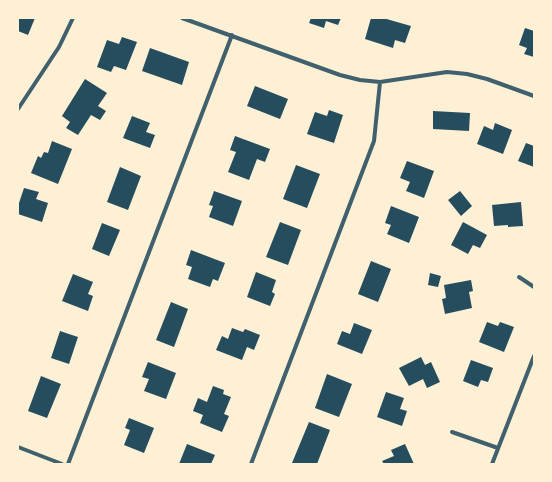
<!DOCTYPE html>
<style>
body{margin:0}
#map{position:relative;width:552px;height:482px;overflow:hidden;background:#fdf0d5;font-family:"Varela Round",sans-serif}
canvas{display:block}
.frame{position:absolute;inset:0;border:19px solid #fdf0d5;pointer-events:none}
</style>
<div id="map">
<canvas width="552" height="482"></canvas>
<div class="frame"></div>
</div>
<script>
const ctx = document.querySelector('canvas').getContext('2d');
ctx.lineJoin = 'round';
function fill(path, color) { ctx.fillStyle = color; ctx.fill(path, 'evenodd'); }
function strokePath(path, color, width, dash) { ctx.strokeStyle = color; ctx.lineWidth = width; ctx.lineCap = dash ? 'butt' : 'round'; ctx.setLineDash(dash || []); ctx.stroke(path); }
fill(new Path2D(`
 M18,18H35L28,35L18,31Z
 M311,18H341L338,25L326,21L324,28L309,23Z
 M371,18H383L411,26L405,43L395,40L393,48L365,39Z
 M525,28L534,31V57L524,54L527,48L519,45Z
 M122,37L137,42L126,70L114,66L111,72L97,67L107,40L119,44Z
 M150,48L189,62L182,85L142,71Z
 M85,79L107,93L98,106L106,111L100,120L91,115L78,135L66,128L70,122L62,116Z
 M255,86L288,99L280,119L247,106Z
 M329,110L343,115L334,143L307,134L315,112L327,116Z
 M433,111L470,113L469,131L433,129Z
 M132,116L150,123L146,132L155,135L150,148L123,138Z
 M495,123L512,130L503,154L477,144L484,126L493,130Z
 M235,136L270,149L265,162L257,159L249,180L228,172L236,152L230,150Z
 M52,141L72,149L58,184L31,173L38,156L41,158L44,152L48,153Z
 M526,143L534,146V167L518,161Z
 M407,161L434,171L424,198L406,191L410,182L400,178Z
 M296,165L320,174L307,208L283,199Z
 M120,167L141,176L128,210L107,202Z
 M24,188L39,192L36,199L48,203L42,222L18,214V206Z
 M214,191L242,201L233,226L209,217L213,206L209,205Z
 M460,191L472,206L461,216L448,200Z
 M521,202L523,226L508,227V225L494,226L492,205Z
 M391,206L419,217L409,243L387,234L391,225L385,223Z
 M280,222L301,230L288,265L266,257Z
 M463,222L487,235L480,248L473,245L468,254L451,245Z
 M102,223L120,230L109,256L92,249Z
 M191,250L225,263L218,281L213,279L210,287L188,279L192,267L186,265Z
 M371,261L391,269L378,302L358,294Z
 M256,272L276,280L272,292L275,294L270,306L247,297Z
 M430,273L441,276L438,287L428,285Z
 M73,274L93,282L88,294L93,296L88,311L62,301Z
 M471,280L473,291L469,292L472,308L445,314L442,299L446,298L444,285Z
 M171,302L188,309L174,347L156,340Z
 M487,322L498,326L500,322L514,327L504,352L479,342Z
 M354,323L372,330L362,354L337,344L342,331L350,334Z
 M232,328L243,332L245,329L260,335L254,350L247,347L242,360L216,350L222,336L228,339Z
 M60,331L78,337L69,364L51,358Z
 M421,357L425,365L431,362L440,382L427,388L423,379L409,386L399,368Z
 M471,360L493,368L488,382L481,380L478,387L463,381Z
 M148,362L176,373L166,399L144,391L149,379L142,377Z
 M327,374L352,384L339,417L315,408Z
 M41,376L61,384L47,418L28,411Z
 M213,386L224,390L223,394L231,397L224,414L229,416L222,432L200,423L203,415L193,411L198,398L207,402Z
 M386,392L404,398L400,409L407,411L402,426L377,417Z
 M129,418L154,428L144,453L124,445L130,430L125,428Z
 M309,422L330,430L317,464H294L292,463Z
 M187,444L215,455L211,464H179Z
 M405,444L414,464H384L382,461L394,456L391,450Z`), '#264d5e');
strokePath(new Path2D(`
 M182,18L340,75L360,80L380,82L447,72L467,74L487,79L534,96
 M18,109L59,47L73,18
 M519,277L534,287
 M452,432L498,448
 M18,447L62,464
 M68,464L232,35
 M251,464L374,141L380,82
 M492,464L534,356`), '#3f606c', 4);
</script>
